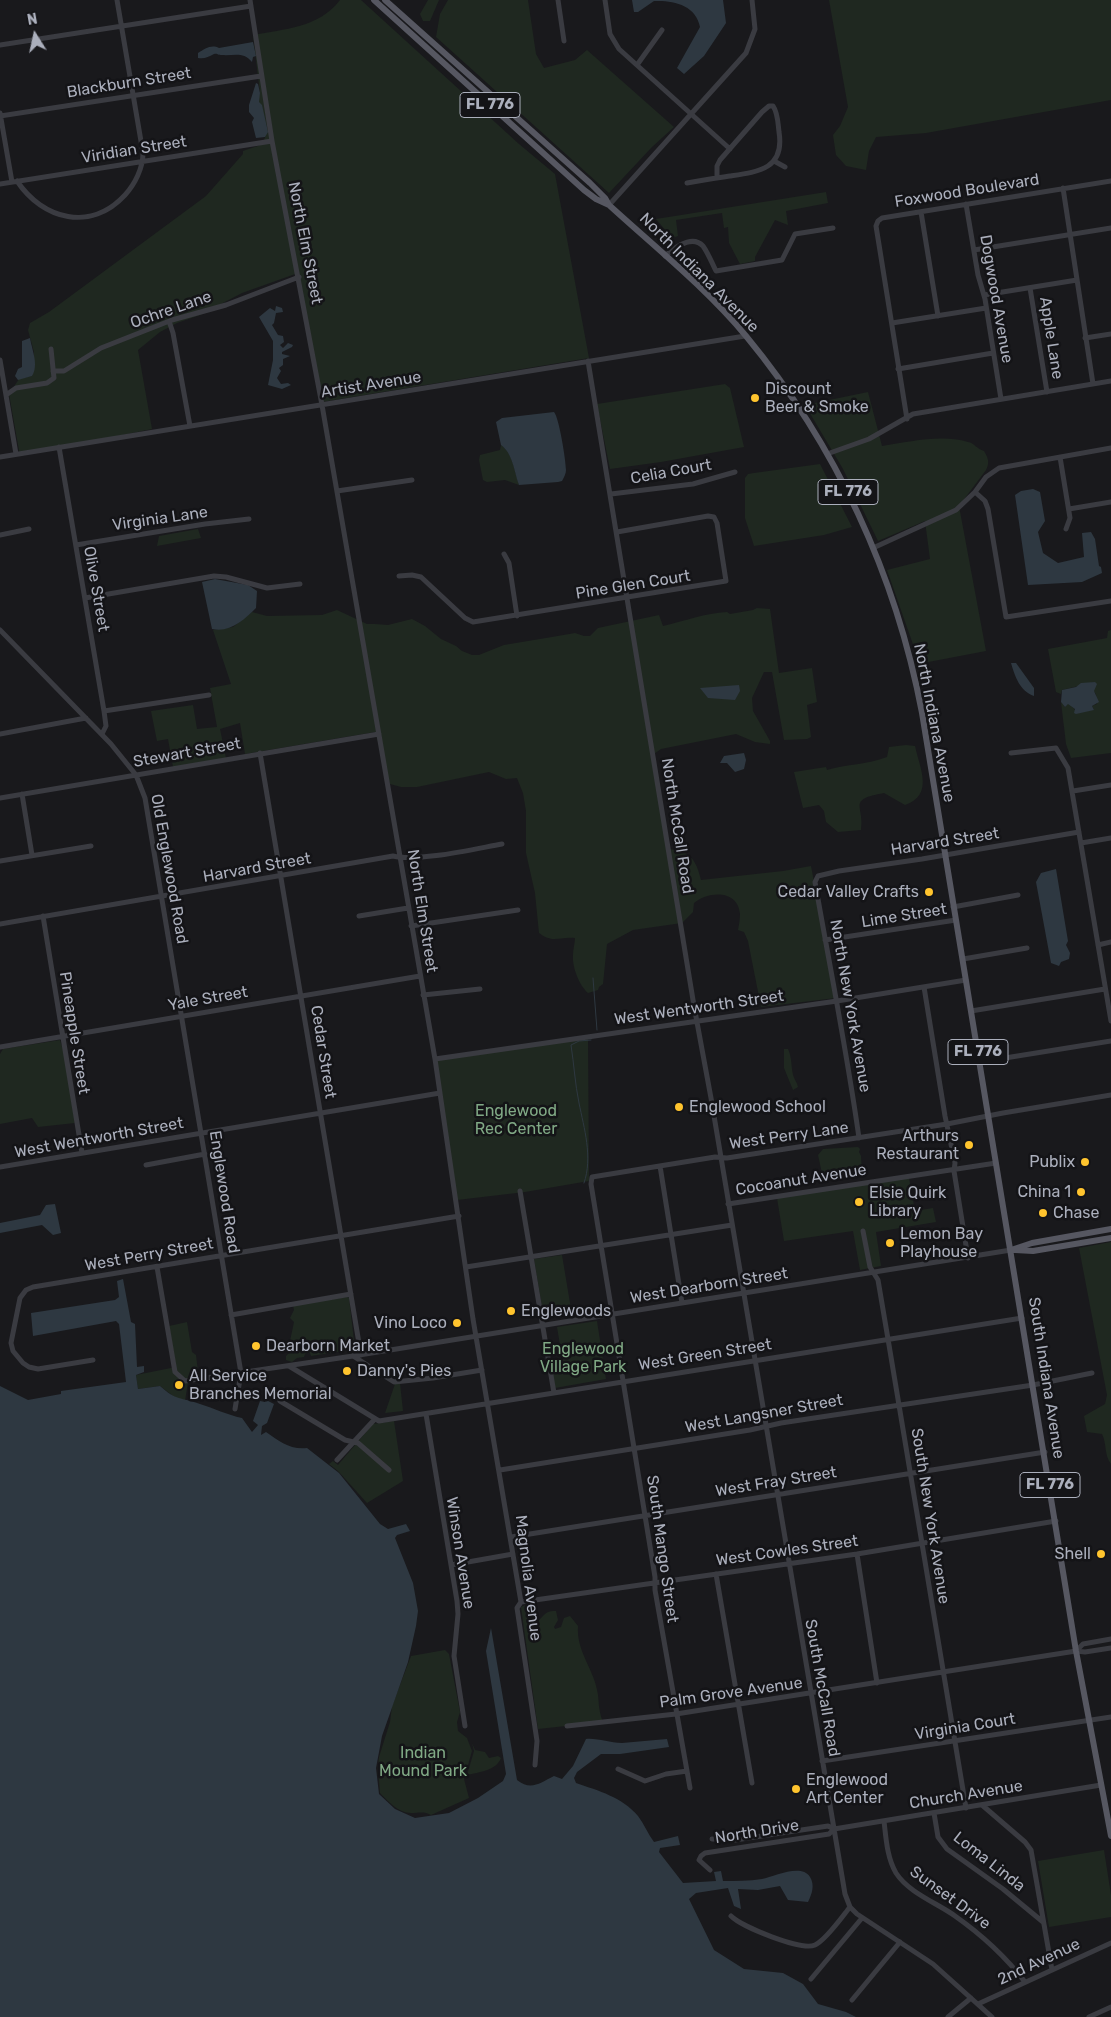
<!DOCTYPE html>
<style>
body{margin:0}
#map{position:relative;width:1111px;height:2017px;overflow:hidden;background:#19191c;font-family:Rubik,sans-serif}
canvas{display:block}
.north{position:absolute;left:10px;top:10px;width:50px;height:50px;-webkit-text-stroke:4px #141417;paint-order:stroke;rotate:350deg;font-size:14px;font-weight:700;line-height:20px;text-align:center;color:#abafbc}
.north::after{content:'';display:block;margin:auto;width:18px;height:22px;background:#abafbc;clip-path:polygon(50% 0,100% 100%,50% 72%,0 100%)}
</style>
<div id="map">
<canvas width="1111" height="2017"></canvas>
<div class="north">N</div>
</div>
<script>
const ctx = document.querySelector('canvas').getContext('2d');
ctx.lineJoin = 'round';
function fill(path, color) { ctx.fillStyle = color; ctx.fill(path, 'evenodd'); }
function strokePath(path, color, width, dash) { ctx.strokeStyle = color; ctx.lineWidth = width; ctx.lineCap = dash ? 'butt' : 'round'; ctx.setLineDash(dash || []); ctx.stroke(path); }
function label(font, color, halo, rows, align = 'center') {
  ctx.font = font + ' Rubik,sans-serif'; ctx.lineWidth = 5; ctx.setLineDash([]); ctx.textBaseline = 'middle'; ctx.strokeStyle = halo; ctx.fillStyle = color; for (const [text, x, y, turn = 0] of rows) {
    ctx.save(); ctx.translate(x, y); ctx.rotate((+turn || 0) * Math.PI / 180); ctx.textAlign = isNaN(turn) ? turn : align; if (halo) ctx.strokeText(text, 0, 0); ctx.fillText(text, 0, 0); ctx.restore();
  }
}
fill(new Path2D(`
 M340,0H361L519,144L555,174L589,358L322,402L298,273L242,293L200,315L177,323L160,332L138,350L152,429L20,456L9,394L19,379L32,376L34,352L28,330L30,323L49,312L206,196L243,154V151C247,149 253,148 258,146C274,138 261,112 258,99L260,93L253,35C284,29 319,28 340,0Z
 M428,0H439L430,21H423L420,14Z
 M448,0H528L536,54L544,68L575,60L587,50L674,127L652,147L609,193L436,37L440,14Z
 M829,0H1111V100L926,133L876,137L869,151L866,170L846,166L836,155L833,135L840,126L848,107Z
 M826,192L828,203L786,211L788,225L775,220L755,257V261L740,264L729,243L728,227L724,228L722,213L676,220L678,236L675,237L666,231L656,219Z
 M725,384L730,388L744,447L661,462L610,469L597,404Z
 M868,392L882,446C910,442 940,434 968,442C974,443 977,449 984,451C988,458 990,462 986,470L959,506L986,651L918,664L916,653L887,570L930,559L925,521L878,541L843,469L805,405Z
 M501,445C513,453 515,472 519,485L505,480L487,482L483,480L479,460L480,455L500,450Z
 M820,464L852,527L824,535L754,546L745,518V478L748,474L754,473Z
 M198,529L201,538L157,546L159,536Z
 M757,608L770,609L779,673L812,668L817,702L807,705L811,737L807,739L784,740L772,672H764L752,698L753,711L770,741V744L755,742L736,734L661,749L651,756L668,849C690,851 696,859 701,880L783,871L811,866L836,998L761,1007L748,941L744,932L738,930C739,925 740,919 740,914C738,889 708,891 694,903L693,912L682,923L633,930L607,944L603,984L599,987L598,990L588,993C579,985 572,967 573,955C573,949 575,943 575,938C560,936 553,944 539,933L535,893L526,853V811L523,793L517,778L506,779L489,772L417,787H401L390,784L375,732L245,754L240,723L220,729L226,758L173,767L168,739L157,741L151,711L193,705L197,729L217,727L210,688L231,684L213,630L233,627L252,612L267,616L322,615L337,610L367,624H375L388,625L412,619L425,626L441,639L456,646L462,651L472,655H479L504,645L552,637L575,633L584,636H590L598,628L659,615L663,626C685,621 705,613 727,612L730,614L753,610Z
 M1111,630V753L1071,758L1066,744L1061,702L1065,707L1068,703L1075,709L1074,710H1094L1092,706L1097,704L1096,694L1093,691L1095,682L1062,690L1061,694L1056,692L1048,649L1107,638L1108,631Z
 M906,745L915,746C920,769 934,795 905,805L884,793C846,800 865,805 861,830L838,832L826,822L824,811L819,805L803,808L794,772L826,767L827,770C847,764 867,765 887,757L889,747Z
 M588,1036L589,1181L525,1192L457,1200L435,1059Z
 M60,1040L65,1057L75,1123L38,1127L32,1118L0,1124V1054L3,1049Z
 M784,1049H788C792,1058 791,1066 793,1075C794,1079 797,1082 798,1087L793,1090L784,1068Z
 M858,1147L860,1149L859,1152L861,1156L862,1172C853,1178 834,1183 823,1178L818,1155L823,1149Z
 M909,1178L915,1211L933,1208L936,1222L876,1232L881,1266L860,1270L853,1231L784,1241L777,1198Z
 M1111,1242V1464C1104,1455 1107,1444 1102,1434L1087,1432L1084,1416L1105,1404L1107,1395L1079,1248Z
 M562,1255L572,1315L544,1319L534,1259Z
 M347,1297L349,1298L355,1349L311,1356L310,1353L305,1354L304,1357L297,1358L292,1362L286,1360V1356L291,1351L290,1341L294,1322L290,1318L294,1310L293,1305Z
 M597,1321L606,1379L555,1388L550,1359L562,1357L557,1327Z
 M187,1322L192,1352L196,1355L199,1380L188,1382L185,1401L177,1399L160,1386L138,1389L136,1375L176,1367L169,1326Z
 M400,1383L403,1411L385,1413L395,1384Z
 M394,1421L403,1481L367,1503L338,1471L329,1464L333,1461L338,1465L373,1424Z
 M526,1605L531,1609L530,1618L537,1622C544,1616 545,1610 556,1611L558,1620L554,1627L555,1629L561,1627L564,1618L570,1616L578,1626C576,1652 595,1670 598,1695C599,1705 599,1712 603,1722L538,1729L521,1607Z
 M445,1650L449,1654L460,1712L457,1722L458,1731L467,1738L472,1751L464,1779L469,1798L431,1815C424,1811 419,1813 411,1813C398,1813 388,1801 380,1793L378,1768L379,1757L390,1722L392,1706L411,1656Z
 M472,1743L475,1750L485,1752L489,1758L498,1756L501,1758C496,1771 479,1772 467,1775L474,1751Z
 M1104,1850L1111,1895V1917L1049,1927L1038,1861Z`), '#1f2820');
fill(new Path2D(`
 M632,0H723L726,23L704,56L684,74L677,68L700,27C696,5 673,0 654,1L638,12H634Z
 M253,42L256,56L253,57L252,62C243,51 234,56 222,55C217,55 218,53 214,54C208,57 205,59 198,58V53C205,49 211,44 219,48Z
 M256,83L258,84L260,93L259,102L262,105L268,132L265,137L256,138L252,122L254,118L249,112V105Z
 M276,306L282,308L283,312L276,313L274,323L272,325L278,335L283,336L284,342L280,345L283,348L288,343L293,345L292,347L282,352V354L290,356L283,359V365L279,368L281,371L277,378L281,384L288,383L291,385L282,389L268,385L273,360V341L259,317L270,308L275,311Z
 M30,338C32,350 39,365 32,376L18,380L15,376L18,369L22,367V341Z
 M554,412C559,417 566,461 566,470C566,474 564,477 562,481L558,482L519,485C514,471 513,454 501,445L496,422L502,418Z
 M1033,489L1040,492L1045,521L1038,532L1043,553L1058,563L1084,557L1082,533L1091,532L1095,539L1099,566L1101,567L1102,573L1082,582L1028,585L1015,495L1021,491Z
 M215,579L248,585L257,591L256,608C244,620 230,633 212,629L202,582Z
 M1011,663H1016L1034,688V696C1020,691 1015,677 1011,663Z
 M1095,682L1097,684L1094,691L1099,702L1092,706L1094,710L1076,714L1074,713L1075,709L1068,704L1065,707L1061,702L1062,690L1076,687L1081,683Z
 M739,685L740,691L735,700L708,698L700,688Z
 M744,753L746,760L744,769L735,772L727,763H720L724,756Z
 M1056,869L1068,941L1066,945L1070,953L1069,959L1061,962L1059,966L1051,963L1036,882L1041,873Z
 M55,1204L61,1233L53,1235L42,1225L0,1233V1223L40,1215L46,1205Z
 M123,1279L131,1322L135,1324L137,1367L144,1366V1372L136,1375L138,1389L160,1386C177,1401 180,1397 200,1404C214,1408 227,1415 242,1418L252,1432L258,1425L253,1421L260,1401L265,1402L266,1400L274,1404L267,1423L262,1426L261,1435L266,1432C279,1441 290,1450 307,1448L339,1473L380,1524L388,1529L406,1524L410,1531L397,1535L395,1538L413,1583L418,1611L416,1626L408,1662L382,1736L376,1768L379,1794L395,1809L415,1818L449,1813L478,1798L503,1781L506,1774L486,1651L491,1628L517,1780C531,1791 540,1783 554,1776L562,1779L573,1766L586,1739C598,1738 609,1743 622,1743C637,1742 652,1740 667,1739L669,1747L620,1754H601L577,1772L574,1778L576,1783C599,1791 622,1797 638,1816C644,1824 648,1834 654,1842L678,1836L680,1845L660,1848L659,1852L683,1883L716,1881L714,1872L721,1871L723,1881C736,1881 749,1881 762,1879C774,1877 801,1863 810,1877C815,1885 812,1894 808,1902L788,1900L780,1886L758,1890L738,1889L741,1909L734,1906L728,1888L696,1893L689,1899L714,1950L744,1969L783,1973L803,1984L818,2004L846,2012L856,2017H0V1386L28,1400L61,1394V1391L126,1382L119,1324L116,1321L33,1336L31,1313L115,1300L119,1297L117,1281Z`), '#2e3841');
strokePath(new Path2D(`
 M593,978L597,1030
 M584,1183C593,1157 584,1128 579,1103C575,1084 574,1064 571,1045L579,1041L591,1040`), '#2e3841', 1);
strokePath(new Path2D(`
 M250,0L272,141L322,405L435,1059L473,1319L521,1602L517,1608L537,1741L535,1765
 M558,0L564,41
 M605,0L610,34L619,49L730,149
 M0,45L251,6
 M637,65L662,30
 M0,113L12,182
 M0,116L261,76
 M774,161L785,167
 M17,181C43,220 91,232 125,195C135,184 143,168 143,153L117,0
 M687,183C701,180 716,178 730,176C758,172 785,169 779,132C778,124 778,113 773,106H769L762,112L720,160L717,166V178
 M0,184L272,141
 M1063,188L1093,384
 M966,204L978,275L985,299L1001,399
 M609,205L746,53L755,29L752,0
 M921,212L938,316
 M974,250L1111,228
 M665,256C673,249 692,234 703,246C708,253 712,263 716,271L782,260L795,234L833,228
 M1030,288L1047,392
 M984,295L1077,280
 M169,321L173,333L190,426
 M892,323L986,308
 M1085,338L1111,334
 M0,360L16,454
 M588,361L694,1006L711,1098L845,1894L850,1907L857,1914L933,1964L992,2017
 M898,369L993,353
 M53,371H64L101,348L172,320L226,305L299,277
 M6,395L16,388L47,383L54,378L51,349
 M907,419L876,226L878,221L882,218L1111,181
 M59,447L104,711L106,726L102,734
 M827,454L869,439L913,414L1111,381
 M0,457L745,336
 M1060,457L1070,518L1066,529
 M337,491L412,480
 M975,492L985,501L988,509L1006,617L1111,601
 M611,494L693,484L735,472
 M1069,509L1111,502
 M0,535L29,529
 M76,545L205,524L249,519
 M873,548L956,510L975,492L986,477L999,468L1111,448
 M504,554L509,563L517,616
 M399,576L412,575L421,577L465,618L473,622L726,581L717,523L714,517L708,516L617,532
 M85,598L214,576L226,577L267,588L300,584
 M0,630L111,744L136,775L145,798L241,1373L235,1409
 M104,711L209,695
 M0,734L86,718
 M260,753L361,1355
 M1011,753L1056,748L1068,768L1111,1021
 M1073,791L1111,785
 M22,794L32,855
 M0,798L379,734
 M1081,843L1111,838
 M0,861L91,846
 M953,907L1018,895
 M43,916L82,1153
 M359,916L408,908
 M0,924L393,856C419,862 474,849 502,844
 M411,926L518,910
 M825,940L956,920
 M1098,945L1111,942
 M963,959L1027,948
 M924,987L945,1116L955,1163L954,1171L968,1258
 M423,995L480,989
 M971,1011L1105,989
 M0,1047L420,976
 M435,1059L837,1001L966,980
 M980,1062L1111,1041
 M859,1138C847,1052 830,968 815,882L818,876L839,871L922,859L1079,832
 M146,1165L205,1154
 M660,1166L682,1303
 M0,1167L440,1093
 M520,1191L554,1393
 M728,1204L996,1163
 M863,1231L870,1267L878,1280L888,1339L966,1808
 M157,1267L175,1372L185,1381L353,1356L1011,1250
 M466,1267L732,1225
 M231,1315L351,1294
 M353,1356L394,1382L433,1378L482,1370
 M93,1360L38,1369L29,1367L23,1363L13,1351L11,1343L20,1298L26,1290L33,1287L459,1216
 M289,1366L379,1421L1022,1318
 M280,1401L345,1440L358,1443L389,1470
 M426,1414L457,1601L458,1614L454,1656L465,1726
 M337,1460L374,1420
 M500,1470L750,1430L781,1423L1033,1385L1092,1373
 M511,1537L1045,1452
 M857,1554L877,1683
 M451,1565L513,1554
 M716,1574L752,1783
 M521,1602L857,1554L1056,1521
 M1076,1651L1083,1644L1111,1639
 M567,1726L676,1714L1076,1651L1085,1652L1111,1648
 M822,1761L1111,1717
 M618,1769L645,1781L666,1774L687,1771
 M690,1788L655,1590V1577L591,1184L592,1177L715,1157L727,1158L947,1124L1003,1113L1111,1095
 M982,1805L1025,1842L1031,1850L1052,1970
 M934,1813L938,1837L947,1849L1003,1889L1043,1922
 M884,1821C886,1838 887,1858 896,1873C909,1893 937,1903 955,1916C982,1935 1005,1956 1025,1982
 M834,1829L1101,1785
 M712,1839L735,1840L828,1826L834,1829
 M710,1870L699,1860L701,1856L705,1853L829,1834L834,1829
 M731,1916C742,1927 801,1951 815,1945C826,1940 842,1917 850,1907
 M811,1979L862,1918
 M852,2000L900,1942
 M978,2004L1111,1943
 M948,2017L971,1998
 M1089,2017L1111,2007`), '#3a3b41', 5);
strokePath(new Path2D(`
 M374,0L584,190L596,199L609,205C655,247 706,288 746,336C836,445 896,575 922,713L1076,1651L1111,1836
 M385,0L590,183L605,198L609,205
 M1011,1250L1032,1243L1111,1229
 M1015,1250L1033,1251L1111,1238`), '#565761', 6);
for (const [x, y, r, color] of [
 [755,398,5,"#ffc42e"],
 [929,892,5,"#ffc42e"],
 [679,1107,5,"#ffc42e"],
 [969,1145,5,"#ffc42e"],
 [1085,1162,5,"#ffc42e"],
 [1081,1192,5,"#ffc42e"],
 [859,1202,5,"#ffc42e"],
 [1043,1213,5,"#ffc42e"],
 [890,1243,5,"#ffc42e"],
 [511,1311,5,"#ffc42e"],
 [457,1323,5,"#ffc42e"],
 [256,1346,5,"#ffc42e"],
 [347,1371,5,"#ffc42e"],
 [179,1385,5,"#ffc42e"],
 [1101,1554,5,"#ffc42e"],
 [796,1789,5,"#ffc42e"]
]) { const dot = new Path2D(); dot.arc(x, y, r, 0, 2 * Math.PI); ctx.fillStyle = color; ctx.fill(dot); strokePath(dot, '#141417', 2); }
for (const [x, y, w] of [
 [490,105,60],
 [848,492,60],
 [978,1052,60],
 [1050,1485,60]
]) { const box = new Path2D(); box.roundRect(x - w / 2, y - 12.5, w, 25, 4); ctx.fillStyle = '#141417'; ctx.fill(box); strokePath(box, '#abafbc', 1); }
label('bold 15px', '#abafbc', null, [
 ["FL 776",490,105],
 ["FL 776",848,492],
 ["FL 776",978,1052],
 ["FL 776",1050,1485]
]);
label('16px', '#abafbc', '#141417', [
 ["Blackburn Street",129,83,-9],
 ["Viridian Street",134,150,-9],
 ["Foxwood Boulevard",967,191,-9],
 ["North Elm Street",305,243,79],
 ["North Indiana Avenue",699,273,45],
 ["Dogwood Avenue",996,299,80],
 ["Ochre Lane",171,310,-19],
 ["Apple Lane",1051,338,81],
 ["Artist Avenue",371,385,-9],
 ["Celia Court",671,472,-10],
 ["Virginia Lane",160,519,-8],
 ["Pine Glen Court",633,585,-9],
 ["Olive Street",96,589,80],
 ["North Indiana Avenue",934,723,79],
 ["Stewart Street",187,753,-10],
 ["North McCall Road",677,826,81],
 ["Harvard Street",945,842,-9],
 ["Harvard Street",257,868,-10],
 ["Old Englewood Road",169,869,80],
 ["North Elm Street",422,911,81],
 ["Lime Street",904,916,-9],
 ["Yale Street",208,999,-10],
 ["North New York Avenue",850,1006,80],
 ["West Wentworth Street",699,1008,-8],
 ["Pineapple Street",74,1033,81],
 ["Cedar Street",323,1052,81],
 ["West Perry Lane",789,1136,-8],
 ["West Wentworth Street",99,1138,-10],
 ["Cocoanut Avenue",801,1180,-9],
 ["Englewood Road",224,1192,81],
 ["West Perry Street",149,1255,-10],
 ["West Dearborn Street",709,1286,-9],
 ["West Green Street",705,1355,-9],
 ["South Indiana Avenue",1046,1378,81],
 ["West Langsner Street",764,1414,-10],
 ["West Fray Street",776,1482,-9],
 ["South New York Avenue",930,1516,81],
 ["South Mango Street",662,1549,82],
 ["West Cowles Street",787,1551,-8],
 ["Winson Avenue",460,1553,81],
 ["Magnolia Avenue",528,1578,83],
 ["South McCall Road",822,1688,80],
 ["Palm Grove Avenue",731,1693,-8],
 ["Virginia Court",965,1727,-9],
 ["Church Avenue",966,1795,-9],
 ["North Drive",757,1832,-9],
 ["Loma Linda",989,1862,38],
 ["Sunset Drive",950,1898,36],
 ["2nd Avenue",1039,1962,-25]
]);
label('16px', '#abafbc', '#141417', [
 ["Discount",765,389],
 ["Beer & Smoke",765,407],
 ["Cedar Valley Crafts",919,892,"right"],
 ["Englewood School",689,1107],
 ["Arthurs",959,1136,"right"],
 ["Restaurant",959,1154,"right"],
 ["Publix",1075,1162,"right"],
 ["China 1",1071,1192,"right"],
 ["Elsie Quirk",869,1193],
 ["Library",869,1211],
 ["Chase",1053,1213],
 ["Lemon Bay",900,1234],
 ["Playhouse",900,1252],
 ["Englewoods",521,1311],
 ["Vino Loco",447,1323,"right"],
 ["Dearborn Market",266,1346],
 ["Danny's Pies",357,1371],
 ["All Service",189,1376],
 ["Branches Memorial",189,1394],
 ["Shell",1091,1554,"right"],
 ["Englewood",806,1780],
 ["Art Center",806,1798]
], 'left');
label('16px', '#80a985', '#141417', [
 ["Englewood",516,1111],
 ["Rec Center",516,1129],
 ["Englewood",583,1349],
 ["Village Park",583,1367],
 ["Indian",423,1753],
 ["Mound Park",423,1771]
]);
</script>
